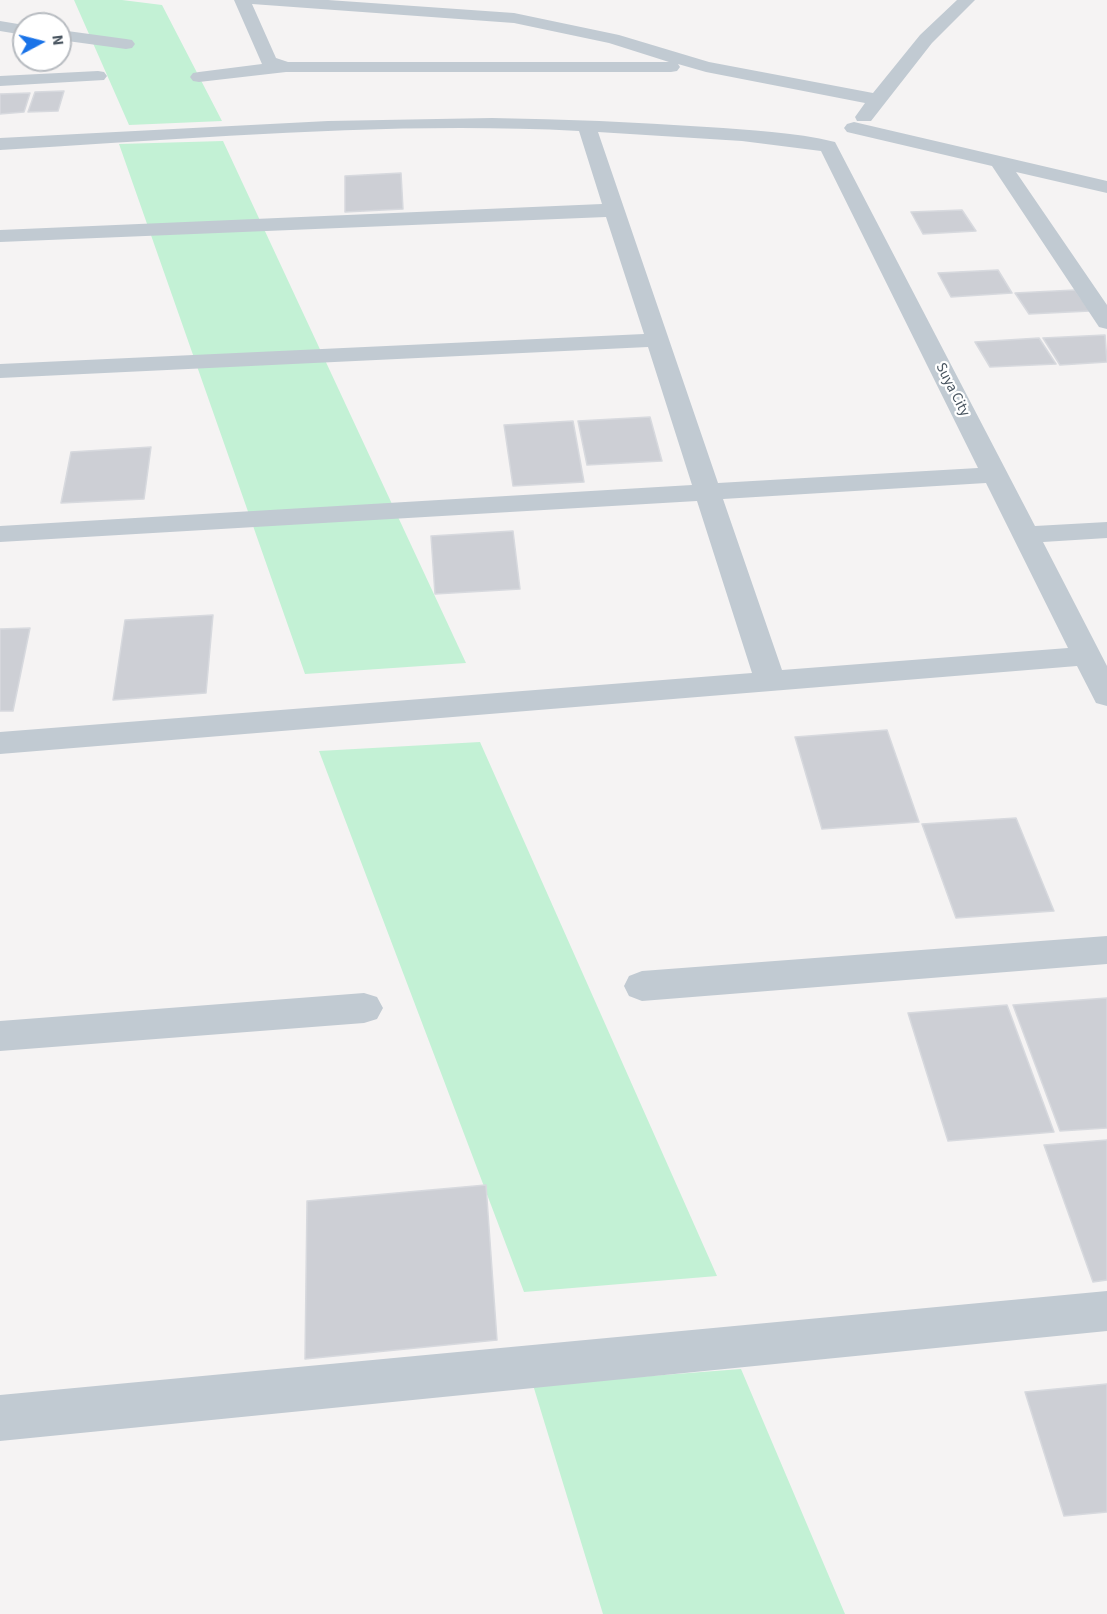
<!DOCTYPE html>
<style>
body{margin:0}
#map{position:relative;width:1107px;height:1614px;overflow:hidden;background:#f5f3f3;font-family:"Source Sans 3",sans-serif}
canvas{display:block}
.north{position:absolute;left:12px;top:12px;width:60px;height:60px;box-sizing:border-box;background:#fff;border:2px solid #b7bbc0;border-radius:50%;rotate:83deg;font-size:16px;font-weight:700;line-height:24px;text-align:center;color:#4a5661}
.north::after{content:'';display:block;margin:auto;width:21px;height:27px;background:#1a73e8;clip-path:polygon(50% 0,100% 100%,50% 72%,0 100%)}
</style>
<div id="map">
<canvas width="1107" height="1614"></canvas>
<div class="north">N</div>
</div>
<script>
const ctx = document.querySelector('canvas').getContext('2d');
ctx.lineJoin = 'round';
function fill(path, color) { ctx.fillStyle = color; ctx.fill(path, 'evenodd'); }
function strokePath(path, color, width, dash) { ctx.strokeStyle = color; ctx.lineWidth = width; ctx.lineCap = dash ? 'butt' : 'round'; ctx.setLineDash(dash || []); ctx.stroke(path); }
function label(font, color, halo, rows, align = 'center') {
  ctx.font = font + ' "Source Sans 3",sans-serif'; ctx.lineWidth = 4.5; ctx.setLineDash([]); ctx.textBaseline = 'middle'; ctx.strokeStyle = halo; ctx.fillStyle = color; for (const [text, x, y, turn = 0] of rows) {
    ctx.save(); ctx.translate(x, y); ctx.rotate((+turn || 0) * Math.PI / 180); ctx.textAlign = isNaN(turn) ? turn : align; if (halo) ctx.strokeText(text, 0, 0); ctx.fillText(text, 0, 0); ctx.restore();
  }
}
fill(new Path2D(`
 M74,0H122L162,5L222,121L129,125Z
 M223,141L466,663L305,674L119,144Z
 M480,742L717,1276L524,1292L319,751Z
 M741,1369L845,1614H603L533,1385Z`), '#c3f1d5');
const building = new Path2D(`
 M64,91L58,111L28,112L35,92Z
 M30,93L24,112L0,114V94Z
 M401,173L403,209L345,212V176Z
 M962,210L976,231L923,234L911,212Z
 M998,270L1012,293L951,297L938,273Z
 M1075,290L1090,311L1029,314L1015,293Z
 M1105,335L1107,362L1060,365L1043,338Z
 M1039,338L1056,364L990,367L975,342Z
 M650,417L662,461L587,465L578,421Z
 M573,421L584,482L513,486L504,425Z
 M151,447L144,499L61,503L71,452Z
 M513,531L520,589L435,594L431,536Z
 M213,615L206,693L113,700L125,620Z
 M30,628L13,711H0V629Z
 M887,730L919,822L822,829L795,737Z
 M1016,818L1054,911L956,918L922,824Z
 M1107,998V1128L1060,1131L1013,1005Z
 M1007,1005L1054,1132L948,1141L908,1013Z
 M1107,1140V1280L1093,1282L1044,1145Z
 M486,1185L497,1340L305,1359L307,1201Z
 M1107,1384V1512L1064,1516L1025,1392Z`);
fill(building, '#cdcfd5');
strokePath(building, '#d7d9de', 1.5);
fill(new Path2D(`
 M234,0H328L514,13L619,35L709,62L873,93L920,35L957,0H975L932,43L871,121H857L855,117L865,103L706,72L678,64L680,67L677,71L671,72H286L199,82L193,81L190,77L193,73L199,72L262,64ZM252,4L514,23L609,43L669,62H288L276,58Z
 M0,21L24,25V35L0,31Z
 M60,30L126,39L132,40L135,44L132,48L126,49L60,40Z
 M98,71L104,72L107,76L104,80L0,86V76Z
 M492,118C564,119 635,122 707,127C750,130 794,132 835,142L1035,526L1107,522V538L1043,542L1107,666V706L1096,703L1077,666L0,754V732L752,673L697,501L0,542V526L692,485L648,347L0,378V364L644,334L606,217L0,242V230L602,204L579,131C386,121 192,139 0,150V138L328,121ZM598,132L742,141L821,151L978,468L718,483ZM986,483L1068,648L782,670L723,499Z
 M854,122L1107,181V193L1016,172L1107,305V329L1099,327L992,166L847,132L844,128L847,124Z
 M1107,936V964L642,1001L629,996L624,986L629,976L642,971Z
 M364,993L377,997L383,1008L377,1019L364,1023L0,1051V1021Z
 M1107,1291V1331L0,1441V1395Z`), '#c1cad2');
label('15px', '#4a5661', '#fff', [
 ["Suya City",952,390,63]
]);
</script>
